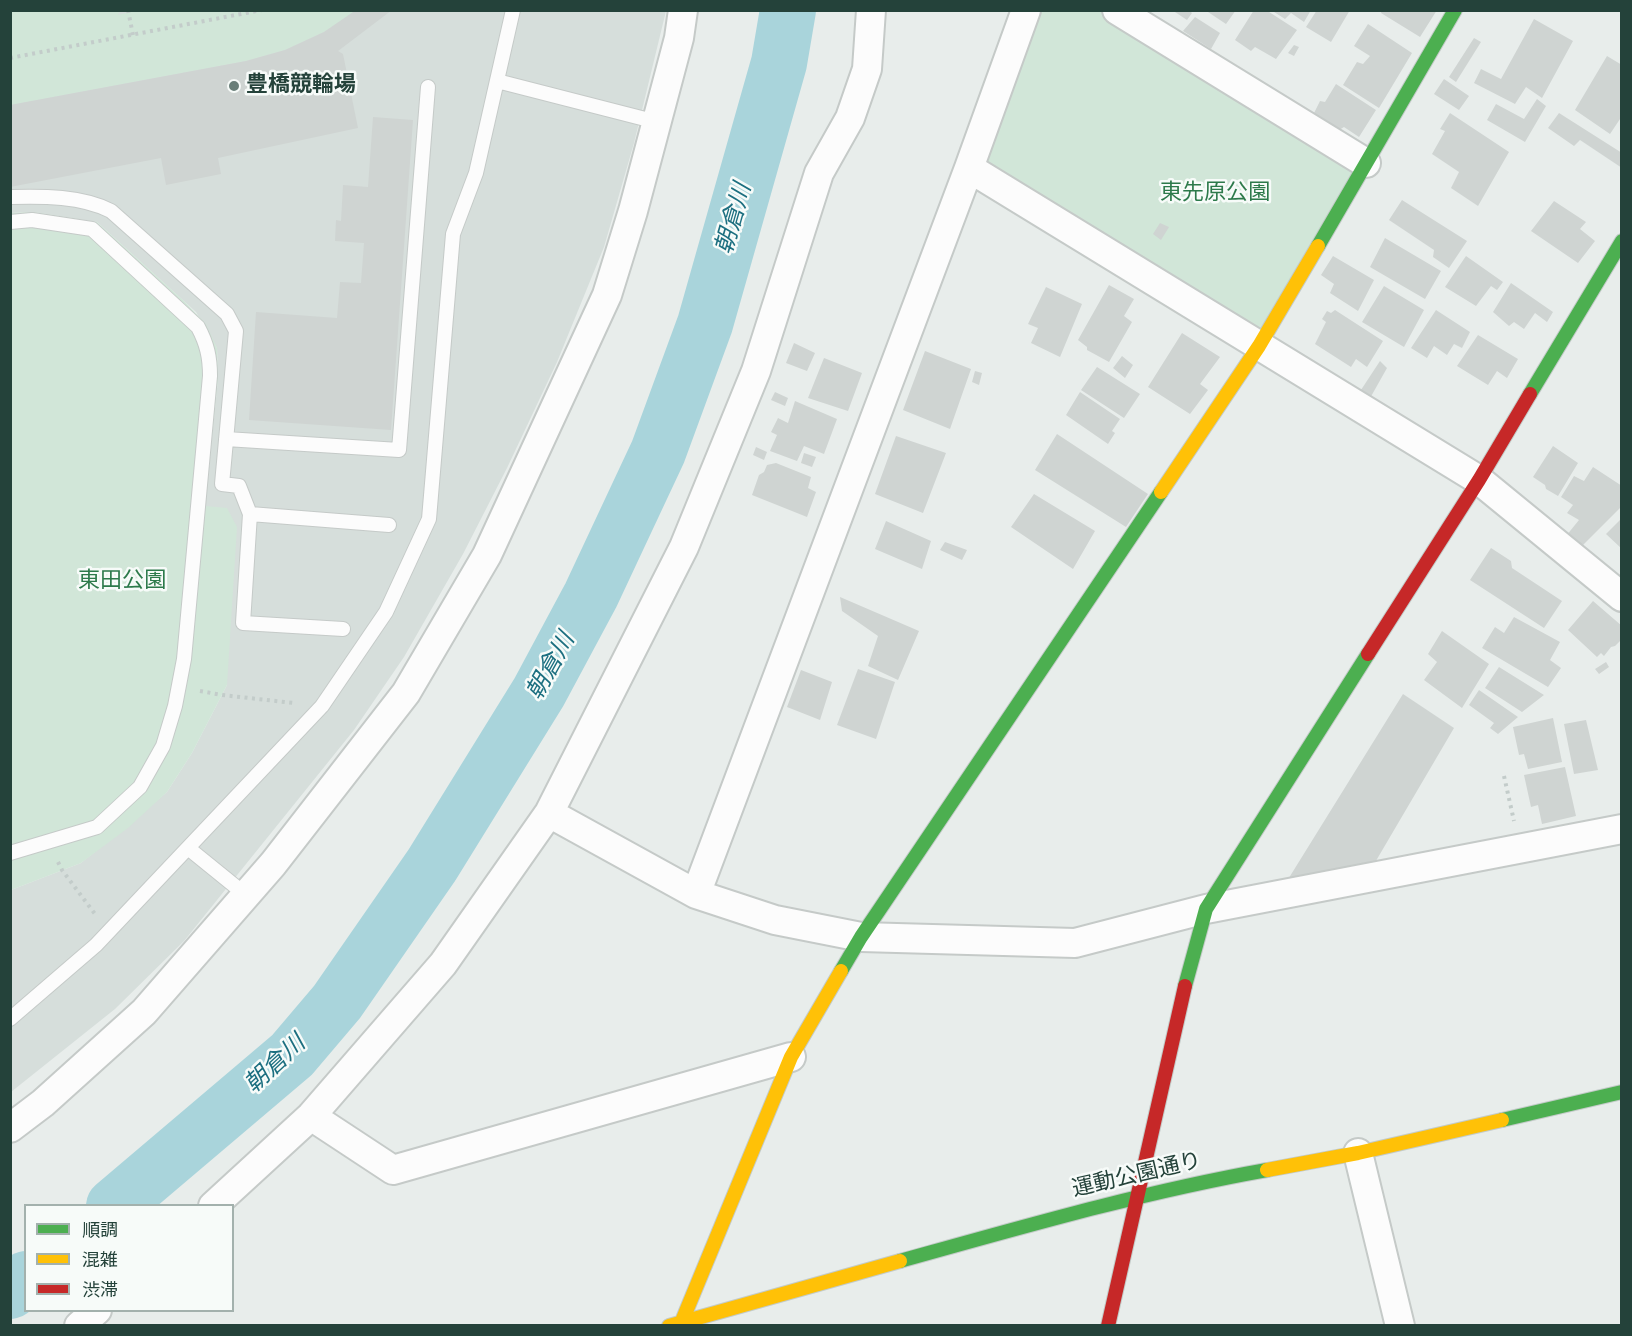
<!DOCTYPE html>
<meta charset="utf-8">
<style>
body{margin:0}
#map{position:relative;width:1632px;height:1336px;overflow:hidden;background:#e8edeb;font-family:Jost,"Noto Sans JP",sans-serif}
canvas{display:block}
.frame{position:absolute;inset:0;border:12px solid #24423a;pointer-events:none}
.legend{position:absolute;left:24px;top:1204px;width:210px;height:108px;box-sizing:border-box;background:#f7fbf9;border:2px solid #a3b1ad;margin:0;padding:8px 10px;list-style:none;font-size:18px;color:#24423a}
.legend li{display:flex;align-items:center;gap:12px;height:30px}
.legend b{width:30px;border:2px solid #a3b1ad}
</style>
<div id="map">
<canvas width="1632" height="1336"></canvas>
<div class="frame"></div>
<ul class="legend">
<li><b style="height:8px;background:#4caf50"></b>順調</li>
<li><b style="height:8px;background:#ffc107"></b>混雑</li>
<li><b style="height:8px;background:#c62828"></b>渋滞</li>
</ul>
</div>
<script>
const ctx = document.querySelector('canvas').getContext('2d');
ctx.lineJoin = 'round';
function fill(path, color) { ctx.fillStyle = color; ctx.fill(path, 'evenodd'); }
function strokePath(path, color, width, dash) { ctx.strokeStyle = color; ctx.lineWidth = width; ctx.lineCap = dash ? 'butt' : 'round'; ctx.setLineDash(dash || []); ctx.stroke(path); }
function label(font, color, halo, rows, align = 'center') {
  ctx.font = font + ' Jost,"Noto Sans JP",sans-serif'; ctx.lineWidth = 5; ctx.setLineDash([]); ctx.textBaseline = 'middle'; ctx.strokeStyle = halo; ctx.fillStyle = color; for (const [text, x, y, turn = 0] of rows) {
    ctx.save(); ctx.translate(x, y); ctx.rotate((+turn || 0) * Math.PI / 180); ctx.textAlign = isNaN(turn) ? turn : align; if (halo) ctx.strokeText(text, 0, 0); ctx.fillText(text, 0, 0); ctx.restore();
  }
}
fill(new Path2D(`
 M11,11H666L634,143L604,247L557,362L507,468L463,554L404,657L354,730L184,941L115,1009L11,1092V890L81,863L167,792L192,753L227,685L205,507L218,379L217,348L196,312L97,222L34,212L11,213Z`), '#d6dedb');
fill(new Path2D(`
 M139,10L356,11L324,32L285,50L246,61L11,105V11H120L118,15Z
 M1026,10L1117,11L1366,163L1259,346L969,168Z
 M34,212L97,222L185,302L206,324L217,348L218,379L205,506L227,508L237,527L227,685L192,753L167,792L128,828L81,863L11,890L10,213Z`), '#d1e6d8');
strokePath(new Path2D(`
 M114,1206L292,1055L337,1002L432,865L539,692L591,595L658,452L705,324L779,63L788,10
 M10,1291L26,1279`), '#a9d4db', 56);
fill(new Path2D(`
 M356,10H392L338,51L343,54L358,128L218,158L221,174L166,185L161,158L10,187V105L246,61L285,50L324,32Z
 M1176,10H1189L1192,13L1187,20L1175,12Z
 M1205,10H1236L1226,24Z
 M1254,10H1266L1297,30L1276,59L1255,47L1251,51L1235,40Z
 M1271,10H1311L1304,22L1291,13L1285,19Z
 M1317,10H1350L1331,42L1306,27Z
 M1382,10H1437L1420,37L1381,13Z
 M1195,17L1220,33L1211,49L1183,31Z
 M1534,19L1573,41L1542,98L1526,87L1515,104L1474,83L1481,69L1501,79Z
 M1368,24L1412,53L1379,108L1343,85L1357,62L1363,64L1370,56L1354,46Z
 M1474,38L1481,42L1456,82L1449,77Z
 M1294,45L1299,47L1294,56L1288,53Z
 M1607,56L1622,65V116L1610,134L1575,110Z
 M1444,79L1469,96L1459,110L1434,94Z
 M1336,84L1376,110L1359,137L1344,127L1339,130L1314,113L1320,101L1325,102Z
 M1537,99L1546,106L1525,142L1487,120L1496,104L1524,119Z
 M1450,113L1509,152L1478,206L1451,188L1459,172L1432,154L1445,131L1440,129Z
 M1559,113L1622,153V168L1580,140L1574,146L1548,128Z
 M373,117L413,120L391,430L249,420L256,312L337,318L340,282L361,283L364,243L335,241L336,220L341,221L343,185L368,187Z
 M1402,200L1467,241L1449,268L1433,257L1434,250L1389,220Z
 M1554,201L1586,222L1580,229L1595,241L1578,263L1531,231Z
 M1160,223L1169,227L1161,240L1153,234Z
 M1385,238L1441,271L1425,299L1370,267Z
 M1333,256L1374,280L1358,311L1330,293L1334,284L1321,275Z
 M1466,256L1503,282L1497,290L1491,286L1476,306L1445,287Z
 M1511,283L1553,312L1547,322L1535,313L1524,329L1514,322L1509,326L1493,312Z
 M1109,285L1134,299L1124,316L1132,322L1109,362L1087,350V347L1078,340Z
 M1384,286L1424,310L1404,347L1362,322Z
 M1046,287L1082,304L1060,357L1031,343L1038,328L1028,324Z
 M1335,310L1383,341L1367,367L1356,359L1351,367L1315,344L1326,322L1322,319L1327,311L1331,313Z
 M1436,310L1470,332L1462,348L1454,344L1447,355L1434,346L1427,358L1411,348Z
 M1182,333L1220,357L1200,384L1208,390L1190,414L1148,387Z
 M1478,335L1518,359L1507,378L1497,371L1488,385L1457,366Z
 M794,343L815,353L807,371L786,363Z
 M925,351L971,369L950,429L903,410Z
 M1122,356L1133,365L1125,378L1113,368Z
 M824,358L862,373L848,411L808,398Z
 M1380,361L1387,368L1369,400L1359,393Z
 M1097,367L1140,394L1124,418L1081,390Z
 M975,371L982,373L979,385L972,382Z
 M775,392L788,398L785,406L771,400Z
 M1080,392L1120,419L1112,431L1115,433L1108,444L1066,415Z
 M795,401L837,419L824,454L804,446L797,461L770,451L777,435L771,432L778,418L788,423Z
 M1057,434L1148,494L1126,527L1035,470Z
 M896,436L946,453L923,513L875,494Z
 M1553,446L1578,463L1558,496L1546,489L1545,485L1533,477Z
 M756,447L767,452L764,460L753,455Z
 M804,453L816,457L812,467L801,463Z
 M776,463L811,477L808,488L816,492L807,517L752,495L759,475L764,472L767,465Z
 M1593,467L1622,486V506L1580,548L1566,536L1579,520L1567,513L1573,505L1561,497L1574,476L1584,481Z
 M1034,494L1095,531L1073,569L1011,527Z
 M1622,518V549L1606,534Z
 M886,521L931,541L922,569L875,549Z
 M945,542L967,550L962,560L940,550Z
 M1491,548L1511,561L1512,568L1562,601L1544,628L1470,580Z
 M840,597L919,631L898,680L868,666L878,636L842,611Z
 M1593,601L1622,626V639L1615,646L1611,647L1604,656L1601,653L1597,657L1568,630Z
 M1514,617L1560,642L1550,660L1561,668L1548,687L1482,648L1495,627L1504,633Z
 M1442,631L1489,664L1462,708L1424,680L1437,662L1428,654Z
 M1606,662L1609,667L1599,674L1595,669Z
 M1499,667L1544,695L1522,712L1485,688Z
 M858,669L895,682L876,739L837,725Z
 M801,670L832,682L820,720L787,707Z
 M1479,690L1518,717L1498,734L1490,728L1494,723L1469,705Z
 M1403,694L1454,728L1370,871L1287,881Z
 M1553,718L1562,762L1528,769L1524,754L1519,755L1513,727Z
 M1586,720L1598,770L1574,774L1564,724Z
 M1565,767L1576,816L1542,824L1538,805L1531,807L1524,775Z`), '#cfd4d2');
const lane = new Path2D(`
 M497,81L657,122
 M10,197C43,196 82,196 111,211L227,314L236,331L222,484L239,486L250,514L389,525
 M10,222L32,220L92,229L198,327C207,344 210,357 210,376L184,659L175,706L163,746L140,787L97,827L10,853
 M226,439L399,450L428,87
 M250,514L243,623L343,629
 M188,848L246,895
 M10,1019L96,945L322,706L386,612L429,519L453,234L476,173L513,10`);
const street = new Path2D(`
 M1117,10L1366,163
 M969,168L1479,480L1622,597
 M549,813L696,894L775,920L861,937L1075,943L1206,909L1622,829
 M696,894L969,168L1026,10
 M311,1116L393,1170L791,1057
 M10,1128L43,1103L144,1012L273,864L406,693L487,555L607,295L633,211L679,38L683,10
 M1358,1153L1400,1326
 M213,1206L311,1116L443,964L549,813L684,547L756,371L819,173L850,118L867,69L871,10
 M79,1326L97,1310`);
const fast = new Path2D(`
 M1318,246L1455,10
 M1530,394L1622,241
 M841,971L861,937L1161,492
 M1185,986L1206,909L1368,654
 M1502,1120L1622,1092
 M900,1261C1022,1227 1143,1192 1267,1170`);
const slow = new Path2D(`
 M1161,492L1259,346L1318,246
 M1267,1170L1358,1153L1502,1120
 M669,1326L900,1261
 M680,1326L791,1057L841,971`);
const jam = new Path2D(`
 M1368,654L1479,480L1530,394
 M1108,1326L1185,986`);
strokePath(lane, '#c5cac8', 16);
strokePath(street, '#c5cac8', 32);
strokePath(fast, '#c3cbc8', 16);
strokePath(slow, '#c3cbc8', 16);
strokePath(jam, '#c3cbc8', 16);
strokePath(new Path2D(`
 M128,10L133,35
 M10,58L262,10
 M200,691L222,695L294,703
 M1504,776L1514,821
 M58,862L62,870L95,914`), '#c3ccca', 4, [3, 4.5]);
strokePath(lane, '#fcfcfc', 14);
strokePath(street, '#fcfcfc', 28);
strokePath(fast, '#4caf50', 14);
strokePath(slow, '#ffc107', 14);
strokePath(jam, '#c62828', 14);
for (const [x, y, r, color] of [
 [234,86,6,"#697e78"]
]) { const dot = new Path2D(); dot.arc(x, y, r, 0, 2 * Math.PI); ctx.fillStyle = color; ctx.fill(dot); strokePath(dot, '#f7fbf9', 2); }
label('bold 22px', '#24423a', '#f7fbf9', [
 ["豊橋競輪場",246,86]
], 'left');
label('22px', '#2d7a4b', '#f7fbf9', [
 ["東先原公園",1215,194],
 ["東田公園",122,582]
]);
label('22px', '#24423a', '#f7fbf9', [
 ["運動公園通り",1137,1176,-13]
]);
label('italic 24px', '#1c6f80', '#f7fbf9', [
 ["朝倉川",735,219,-74],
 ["朝倉川",552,667,-61],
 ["朝倉川",276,1065,-43]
]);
</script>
